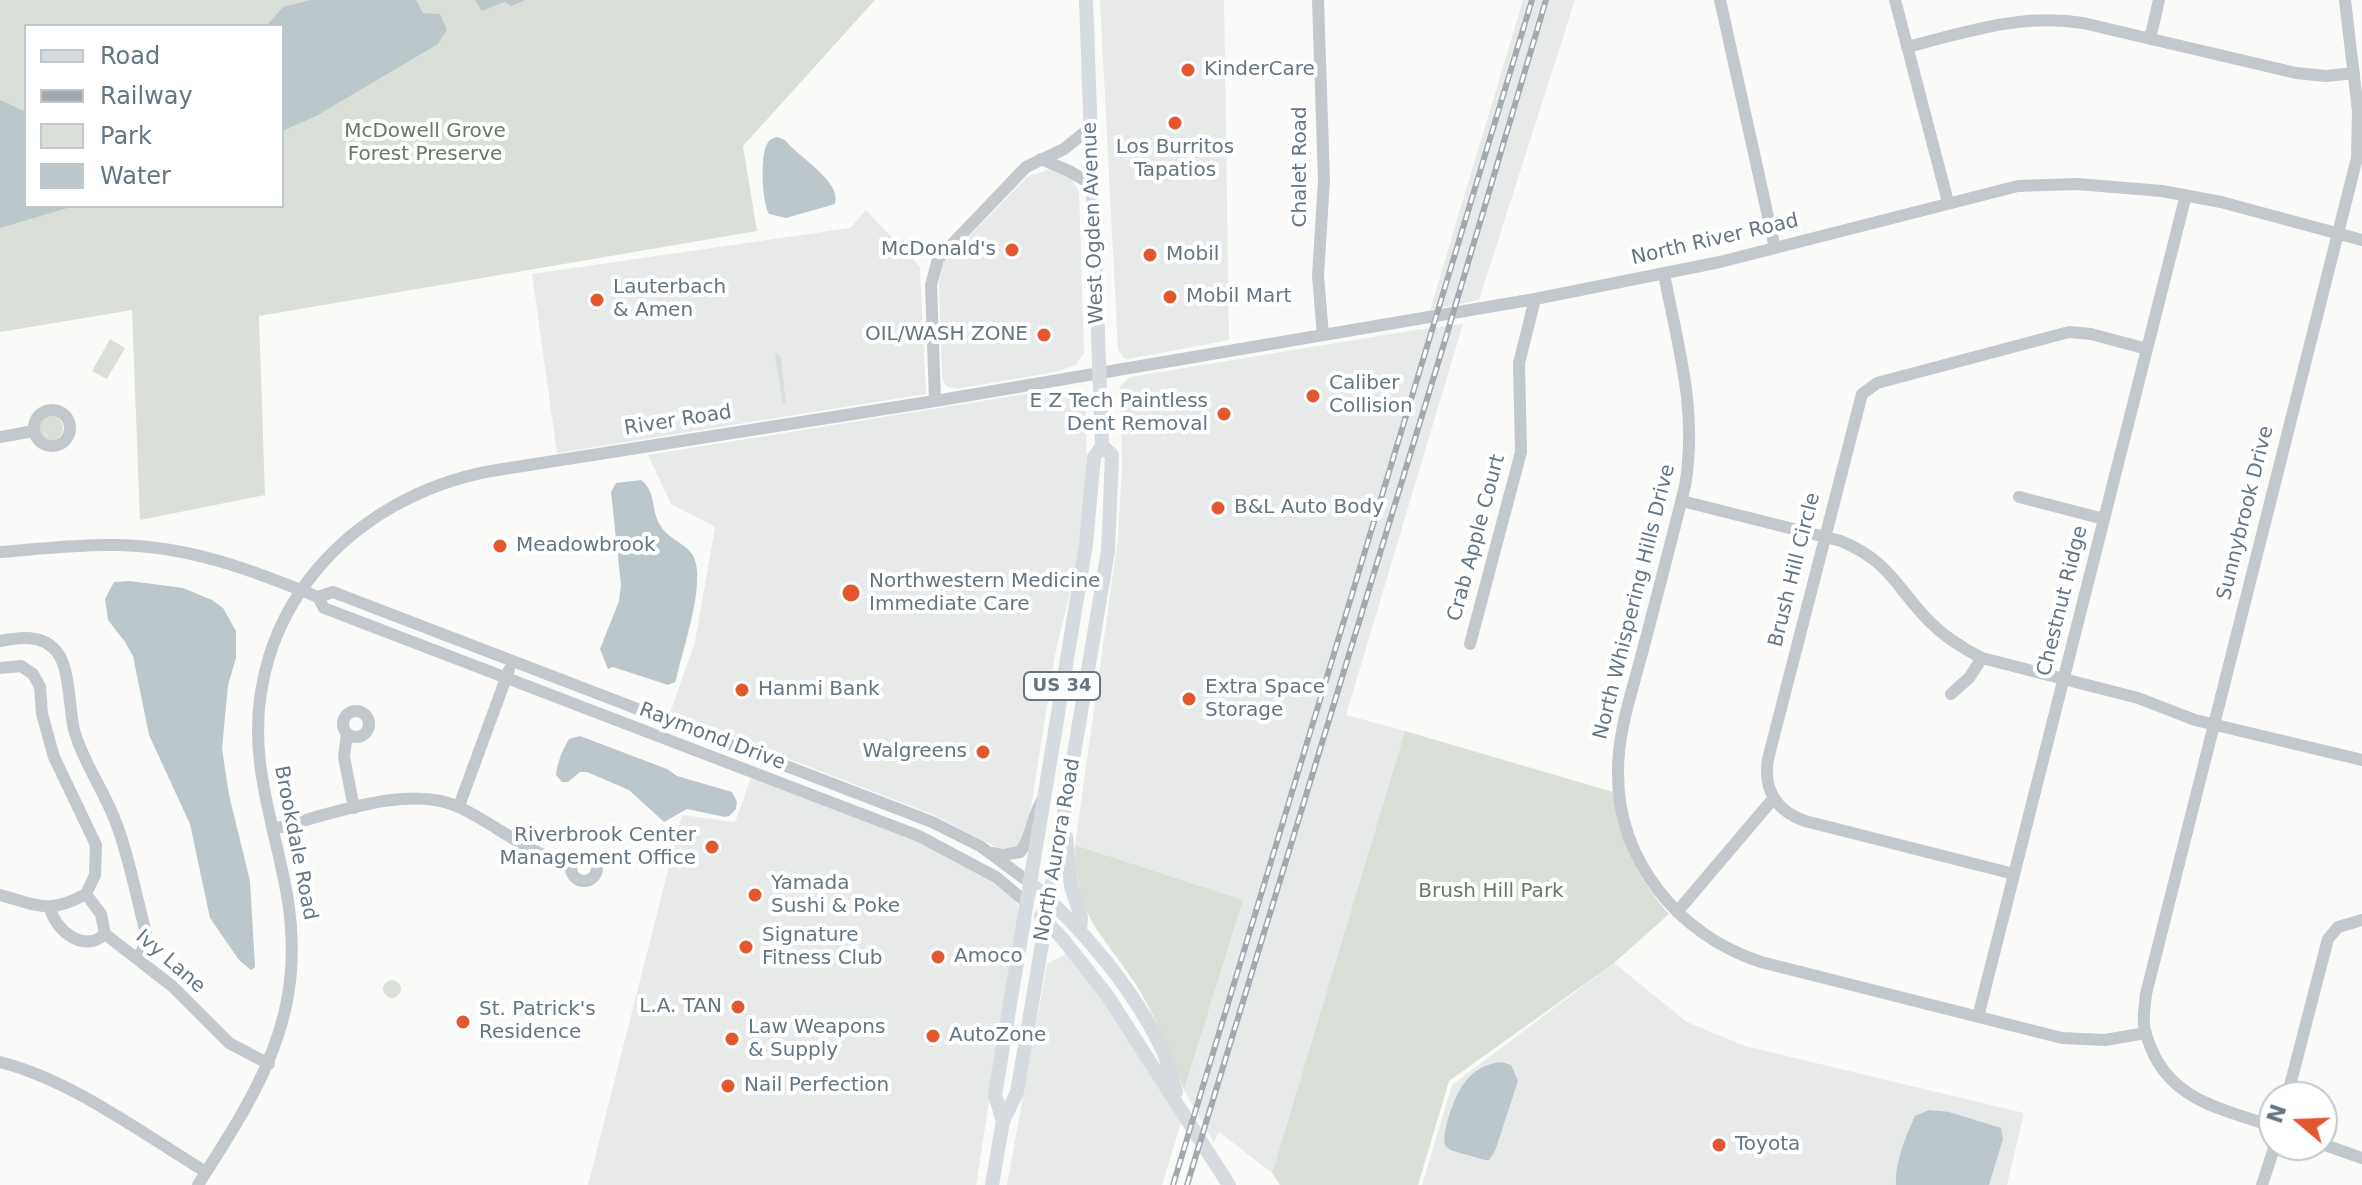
<!DOCTYPE html>
<style>
body{margin:0}
#map{position:relative;width:2362px;height:1185px;overflow:hidden;background:#fafaf8;font-family:"DejaVu Sans",sans-serif}
canvas{display:block}
.legend{position:absolute;left:24px;top:24px;width:260px;height:184px;box-sizing:border-box;background:#fff;border:2px solid #c1c8cd;margin:0;padding:10px 14px;list-style:none;font-size:24px;color:#657683}
.legend li{display:flex;align-items:center;gap:16px;height:40px}
.legend b{width:40px;border:2px solid #c1c8cd}
.north{position:absolute;left:2258px;top:1081px;width:80px;height:80px;box-sizing:border-box;background:#fff;border:2px solid #c1c8cd;border-radius:50%;rotate:289deg;font-size:22px;font-weight:700;line-height:32px;text-align:center;color:#657683}
.north::after{content:'';display:block;margin:auto;width:28px;height:36px;background:#e4572e;clip-path:polygon(50% 0,100% 100%,50% 72%,0 100%)}
</style>
<div id="map">
<canvas width="2362" height="1185"></canvas>
<ul class="legend">
<li><b style="height:10px;background:#d6dbdf"></b>Road</li>
<li><b style="height:10px;background:#a2aab0"></b>Railway</li>
<li><b style="height:22px;background:#dadfd7"></b>Park</li>
<li><b style="height:22px;background:#bbc7cb"></b>Water</li>
</ul>
<div class="north">N</div>
</div>
<script>
const ctx = document.querySelector('canvas').getContext('2d');
ctx.lineJoin = 'round';
function fill(path, color) { ctx.fillStyle = color; ctx.fill(path, 'evenodd'); }
function strokePath(path, color, width, dash) { ctx.strokeStyle = color; ctx.lineWidth = width; ctx.lineCap = dash ? 'butt' : 'round'; ctx.setLineDash(dash || []); ctx.stroke(path); }
function label(font, color, halo, rows, align = 'center') {
  ctx.font = font + ' "DejaVu Sans",sans-serif'; ctx.lineWidth = 8; ctx.setLineDash([]); ctx.textBaseline = 'middle'; ctx.strokeStyle = halo; ctx.fillStyle = color; for (const [text, x, y, turn = 0] of rows) {
    ctx.save(); ctx.translate(x, y); ctx.rotate((+turn || 0) * Math.PI / 180); ctx.textAlign = isNaN(turn) ? turn : align; if (halo) ctx.strokeText(text, 0, 0); ctx.fillText(text, 0, 0); ctx.restore();
  }
}
fill(new Path2D(`
 M1100,0H1224L1229,340L1128,359L1124,358L1118,350Z
 M1523,0H1575L1479,300L1430,310Z
 M1050,169L1058,170L1072,179L1079,192L1084,353L1076,365L1055,372L956,389L946,386L942,377L939,281L943,263L1027,177Z
 M866,210L920,267L926,394L557,453L532,274L850,228Z
 M1463,324L1346,715L1405,731L1272,1173L1219,1132L1214,1143L1184,1090L1243,900L1075,845L1118,538L1122,465L1120,386L1130,377L1415,330Z
 M1057,389L1074,391L1083,398L1086,408L1087,487L1077,562L1055,655L1028,827L1023,842L1013,849L998,848L934,815L670,713L695,642L715,527L671,504L648,455Z
 M751,778L912,839L989,880L1016,901L1019,909L1017,925L976,1185H588L682,815L735,822Z
 M1066,954L1107,1005L1181,1123L1162,1185H1007L1047,964Z
 M1614,963L1687,1022L1745,1046L2024,1113L2007,1185H1422L1452,1085Z`), '#e8e9e9');
fill(new Path2D(`
 M0,0H875L743,146L757,231L259,316L265,495L140,520L132,310L0,332ZM26,26H282V206H26Z
 M110,339L125,348L107,379L92,371Z
 M777,353L781,358L786,405L783,404L775,356Z
 M39 428a12 12 0 1 1 24 0a12 12 0 1 1-24 0Z
 M1405,731L1613,792C1620,843 1636,876 1669,914L1614,963L1449,1081L1418,1185H1280L1272,1173Z
 M1075,845L1243,900L1184,1090C1170,1053 1156,1016 1135,983C1098,927 1076,918 1075,845Z
 M383 989a9 9 0 1 1 18 0a9 9 0 1 1-18 0Z`), '#dadfd7');
fill(new Path2D(`
 M310,0H416L423,13L440,14L447,30L438,44L316,116L282,131V26H266L283,7Z
 M475,0H525L511,6L504,2L482,11Z
 M0,100L26,112V206H74L0,228Z
 M777,137L785,140C798,157 842,181 835,204L786,218L769,214C762,202 760,156 767,144C770,139 772,139 777,137Z
 M641,480C656,491 651,510 660,525C667,538 683,542 692,554C708,577 683,649 677,676L675,682L668,685L613,667L608,669L600,649L619,601L621,585L611,492L616,483Z
 M130,581L183,588L212,600L223,608L236,631V658L228,685L222,749L229,795L250,881L255,967L251,970L239,960L210,918L190,824L149,735L133,656L125,642L108,620L105,599L114,582Z
 M580,736L667,769L677,776L732,792L737,802L736,809L729,816L725,817L687,809L664,822L629,790L587,772H580L568,782H562L556,775C557,763 563,749 569,739Z
 M1502,1062L1511,1065L1518,1081L1495,1151L1489,1160H1485L1450,1150L1445,1145C1443,1136 1446,1128 1448,1119C1457,1091 1468,1065 1502,1062Z
 M1929,1110L1949,1112L2001,1128L2003,1139L1989,1185H1896C1895,1162 1906,1136 1915,1116Z`), '#bbc7cb');
strokePath(new Path2D(`
 M1318,0L1324,180L1318,276L1323,335
 M1720,0L1775,248
 M1895,0L1948,202
 M2150,39L2159,0
 M1907,47C1966,32 2022,13 2083,23L2296,73L2326,76L2354,73
 M1041,159L1069,171L1093,185
 M1664,274C1678,347 1698,411 1685,486C1671,543 1656,600 1641,657C1631,695 1618,732 1618,771C1617,860 1678,935 1761,962L2062,1038L2105,1040L2146,1033
 M935,401L931,285L938,259L1026,167L1064,149L1090,128
 M34 428a18 18 0 1 1 36 0a18 18 0 1 1-36 0Z
 M0,437L34,431
 M2019,497L2104,519
 M1682,501L1841,541C1891,562 1896,588 1931,623C1946,638 1964,649 1982,658L2138,698L2195,720L2362,760
 M0,552C38,549 78,544 117,545C189,546 252,570 318,597L333,592L932,822L980,846L1029,882
 M318,597L324,608L919,836L996,877L1026,902
 M0,641C20,637 43,634 57,652C70,668 69,709 74,730C83,762 103,789 115,820C129,855 136,896 146,933L145,946L138,957
 M1470,644L1521,452L1519,363L1535,299
 M0,668L21,666L33,674L40,687L42,714L54,757L96,845L95,875L86,894L101,914L105,934
 M1951,694L1969,678L1982,658
 M343 724a13 13 0 1 1 26 0a13 13 0 1 1-26 0Z
 M347,734L344,757L354,808
 M459,806L509,670
 M273,829C326,816 410,782 461,808C499,827 530,854 571,866
 M992,853L1003,855L1020,852C1032,838 1031,817 1043,799
 M571 868a13 13 0 1 1 26 0a13 13 0 1 1-26 0Z
 M2014,874L1805,821C1776,811 1763,789 1768,759L1862,394L1877,383L2069,332L2091,334L2147,349
 M0,895C38,905 48,915 86,894
 M50,908C55,930 84,954 105,934
 M1677,912L1773,799
 M105,934L172,986L229,1043L269,1064
 M1978,1017L2186,195
 M0,1062C72,1080 143,1134 206,1172
 M2287,1097L2328,939L2338,927L2362,920
 M2274,1127C2227,1110 2178,1103 2154,1055C2150,1045 2145,1036 2144,1025C2143,1015 2145,1004 2146,994L2357,158L2358,111L2345,0
 M2322,1144L2362,1158
 M198,1185C240,1118 285,1053 291,971C297,893 269,837 260,763C242,614 350,497 491,471L935,401L1535,299L1720,262L2018,186L2077,184L2162,191L2221,202L2362,240
 M2262,1185L2275,1145`), '#c3c8cc', 12);
strokePath(new Path2D(`
 M1066,837L1071,886L1081,917L1080,930
 M1029,882C1081,926 1134,989 1163,1051C1168,1063 1172,1078 1176,1092
 M1041,916L1062,938L1107,995L1229,1185
 M1003,1121L995,1095L1086,544L1094,457L1102,446L1086,0
 M992,1185L1003,1121L1017,1092L1022,1063L1108,551L1112,455L1102,446`), '#d6dbdf', 14);
const rail = new Path2D(`
 M1173,1185L1532,0
 M1187,1185L1446,337L1546,0`);
strokePath(rail, '#a2aab0', 6);
strokePath(rail, '#fff', 3, [9]);
for (const [x, y, r, color] of [
 [1188,70,8,"#e4572e"],
 [1175,123,8,"#e4572e"],
 [1012,250,8,"#e4572e"],
 [1150,255,8,"#e4572e"],
 [1170,297,8,"#e4572e"],
 [597,300,8,"#e4572e"],
 [1044,335,8,"#e4572e"],
 [1313,396,8,"#e4572e"],
 [1224,414,8,"#e4572e"],
 [1218,508,8,"#e4572e"],
 [500,546,8,"#e4572e"],
 [851,593,10,"#e4572e"],
 [742,690,8,"#e4572e"],
 [1189,699,8,"#e4572e"],
 [983,752,8,"#e4572e"],
 [712,847,8,"#e4572e"],
 [755,895,8,"#e4572e"],
 [746,947,8,"#e4572e"],
 [938,957,8,"#e4572e"],
 [738,1007,8,"#e4572e"],
 [463,1022,8,"#e4572e"],
 [933,1036,8,"#e4572e"],
 [732,1039,8,"#e4572e"],
 [728,1086,8,"#e4572e"],
 [1719,1145,8,"#e4572e"]
]) { const dot = new Path2D(); dot.arc(x, y, r, 0, 2 * Math.PI); ctx.fillStyle = color; ctx.fill(dot); strokePath(dot, '#fff', 3); }
for (const [x, y, w] of [
 [1062,686,76]
]) { const box = new Path2D(); box.roundRect(x - w / 2, y - 14, w, 28, 6); ctx.fillStyle = '#fff'; ctx.fill(box); strokePath(box, '#657683', 2); }
label('bold 18px', '#657683', null, [
 ["US 34",1062,686]
]);
label('20px', '#657683', '#fff', [
 ["KinderCare",1204,70],
 ["Los Burritos",1175,148,"center"],
 ["Tapatios",1175,171,"center"],
 ["McDonald's",996,250,"right"],
 ["Mobil",1166,255],
 ["Lauterbach",613,288],
 ["& Amen",613,311],
 ["Mobil Mart",1186,297],
 ["OIL/WASH ZONE",1028,335,"right"],
 ["Caliber",1329,384],
 ["Collision",1329,407],
 ["E Z Tech Paintless",1208,402,"right"],
 ["Dent Removal",1208,425,"right"],
 ["B&L Auto Body",1234,508],
 ["Meadowbrook",516,546],
 ["Northwestern Medicine",869,582],
 ["Immediate Care",869,605],
 ["Extra Space",1205,688],
 ["Storage",1205,711],
 ["Hanmi Bank",758,690],
 ["Walgreens",967,752,"right"],
 ["Riverbrook Center",696,836,"right"],
 ["Management Office",696,859,"right"],
 ["Yamada",771,884],
 ["Sushi & Poke",771,907],
 ["Signature",762,936],
 ["Fitness Club",762,959],
 ["Amoco",954,957],
 ["L.A. TAN",722,1007,"right"],
 ["St. Patrick's",479,1010],
 ["Residence",479,1033],
 ["Law Weapons",748,1028],
 ["& Supply",748,1051],
 ["AutoZone",949,1036],
 ["Nail Perfection",744,1086],
 ["Toyota",1735,1145]
], 'left');
label('20px', '#687a64', '#fff', [
 ["McDowell Grove",425,132],
 ["Forest Preserve",425,155],
 ["Brush Hill Park",1491,892]
]);
label('20px', '#657683', '#fff', [
 ["Chalet Road",1301,167,-90],
 ["West Ogden Avenue",1094,223,-92],
 ["North River Road",1715,240,-13],
 ["River Road",678,421,-9],
 ["Sunnybrook Drive",2246,513,-76],
 ["Crab Apple Court",1477,538,-75],
 ["Brush Hill Circle",1795,570,-76],
 ["Chestnut Ridge",2063,601,-76],
 ["North Whispering Hills Drive",1635,602,-76],
 ["Raymond Drive",712,737,21],
 ["Brookdale Road",295,843,79],
 ["North Aurora Road",1058,850,-80],
 ["Ivy Lane",170,962,41]
]);
</script>
